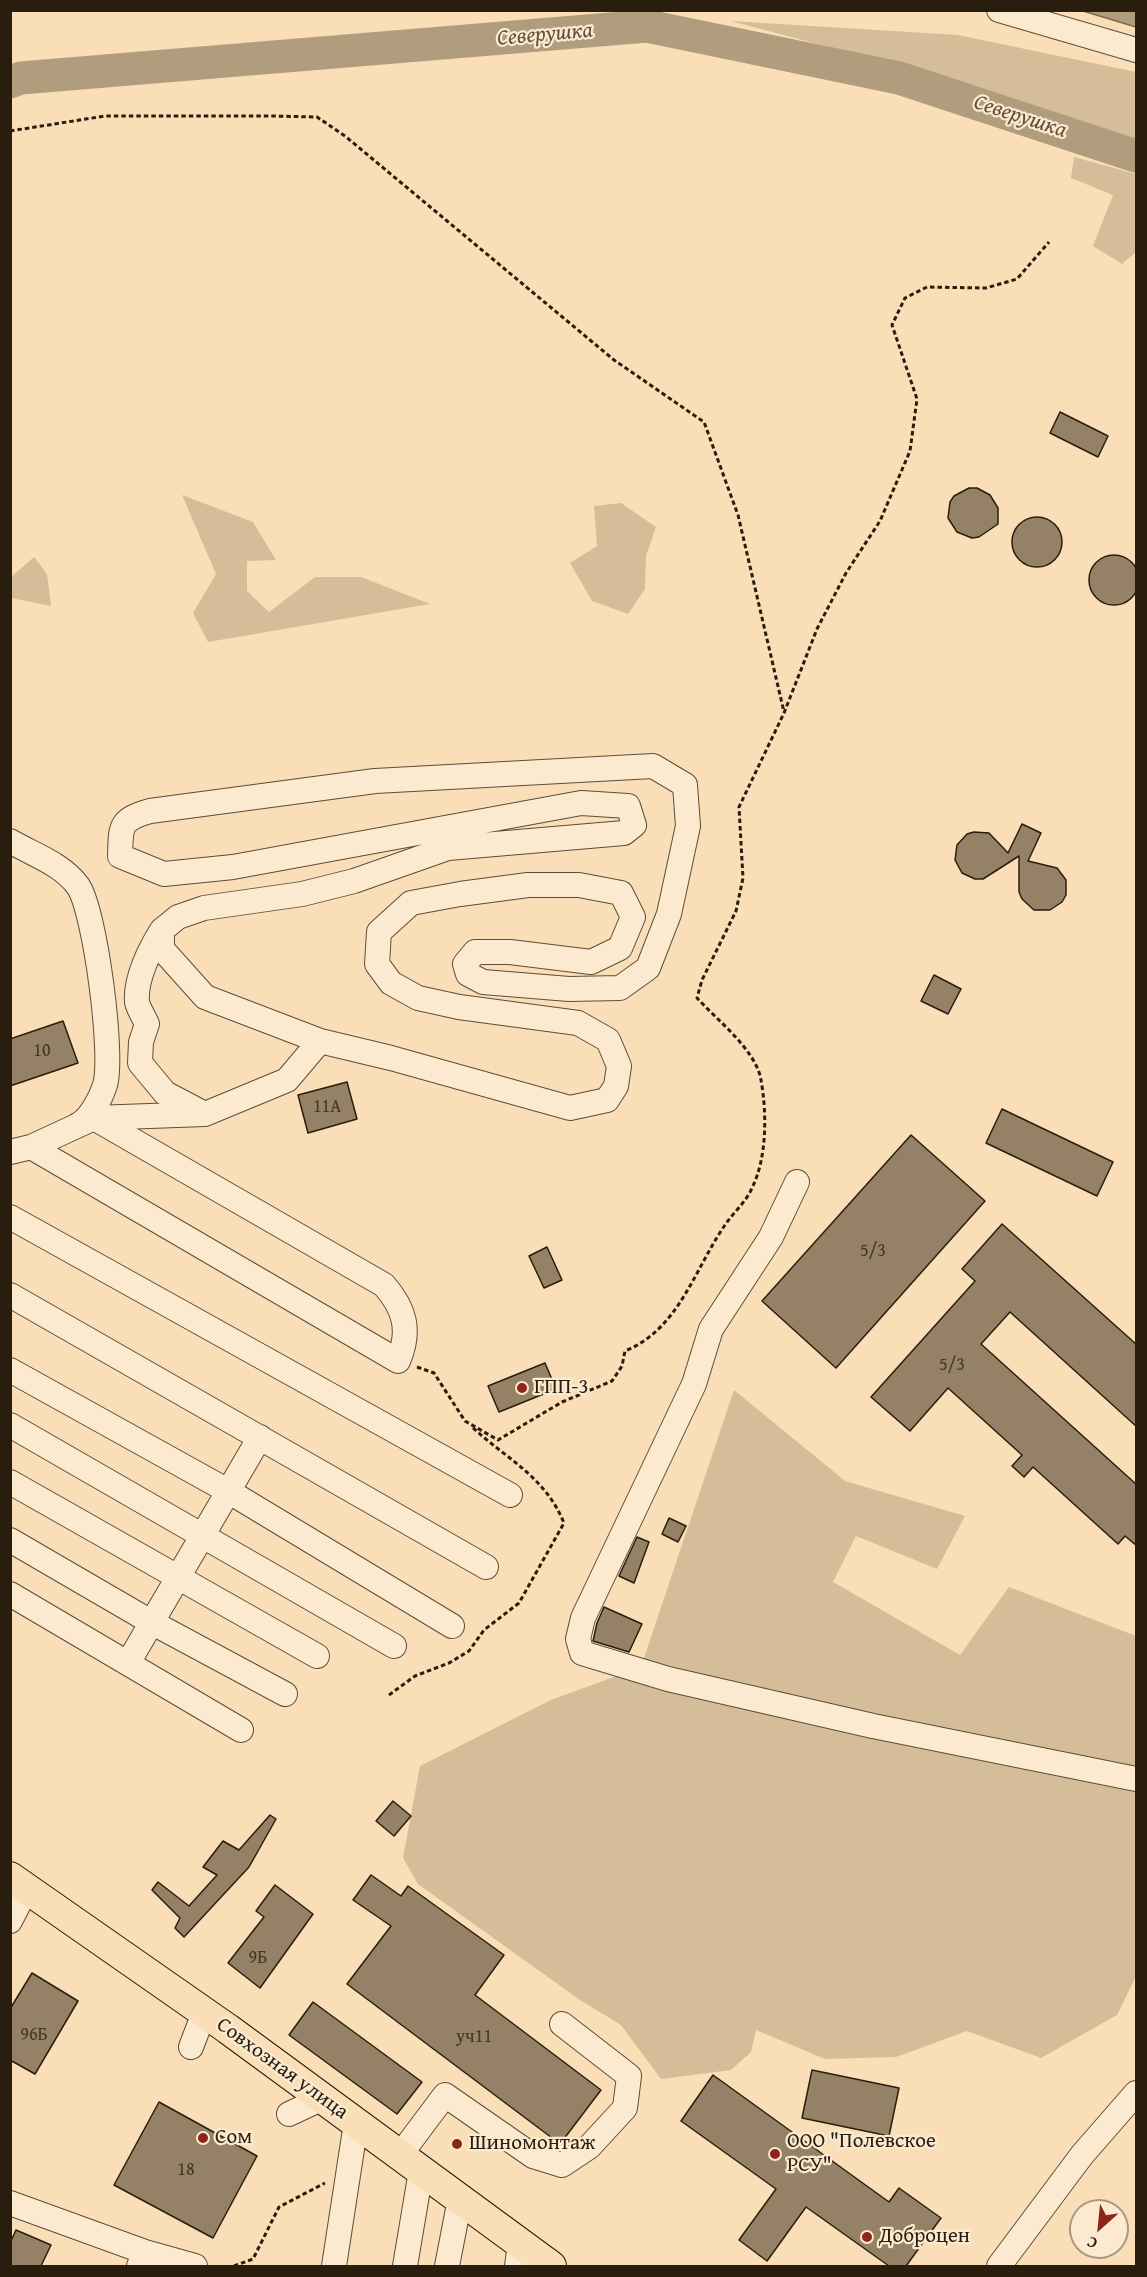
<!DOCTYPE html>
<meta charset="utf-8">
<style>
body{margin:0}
#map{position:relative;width:1147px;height:2277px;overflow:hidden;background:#f9deb7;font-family:"Gentium Book Plus",serif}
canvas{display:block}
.frame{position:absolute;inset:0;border:12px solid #291d0e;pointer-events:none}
.north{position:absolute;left:1069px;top:2199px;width:60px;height:60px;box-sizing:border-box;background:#fbead0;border:2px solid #a79882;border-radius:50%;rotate:207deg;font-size:16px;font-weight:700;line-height:24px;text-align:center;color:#291d0e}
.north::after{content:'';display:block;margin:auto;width:21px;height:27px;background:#8f2418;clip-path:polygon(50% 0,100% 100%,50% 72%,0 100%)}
</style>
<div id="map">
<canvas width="1147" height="2277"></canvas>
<div class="frame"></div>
<div class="north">С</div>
</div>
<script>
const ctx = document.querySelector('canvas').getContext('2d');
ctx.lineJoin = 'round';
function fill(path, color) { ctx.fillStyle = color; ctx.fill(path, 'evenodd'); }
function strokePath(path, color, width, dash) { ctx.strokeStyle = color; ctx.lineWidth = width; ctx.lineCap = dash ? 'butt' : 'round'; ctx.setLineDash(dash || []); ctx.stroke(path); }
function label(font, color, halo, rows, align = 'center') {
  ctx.font = font + ' "Gentium Book Plus",serif'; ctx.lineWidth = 4.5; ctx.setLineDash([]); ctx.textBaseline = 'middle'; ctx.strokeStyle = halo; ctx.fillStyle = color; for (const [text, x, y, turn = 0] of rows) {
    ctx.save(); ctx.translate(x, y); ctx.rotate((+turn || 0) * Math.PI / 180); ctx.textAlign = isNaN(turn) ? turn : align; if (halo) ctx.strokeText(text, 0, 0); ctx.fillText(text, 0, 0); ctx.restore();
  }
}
fill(new Path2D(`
 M731,21L958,35L1136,72V141L982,88Z
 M1074,157L1136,174V252L1122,264L1093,246L1113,195L1071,178Z
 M182,495L253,522L276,560L247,561V591L269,612L315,577H361L430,604L208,642L193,613L216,574Z
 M621,503L656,527L646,556L645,589L628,614L592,601L570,563L597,546L594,506Z
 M34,557L47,574L51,606L11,598V577Z
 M734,1390L845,1481L965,1516L937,1569L856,1536L833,1582L960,1655L1009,1587L1136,1636V1976L1117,2015L1041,2058L967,2031L896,2057L825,2059L756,2030L751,2052L731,2070L661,2079L621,2025L580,2000L418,1884L403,1858L420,1766L551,1700L641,1667Z`), '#d6bd9a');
const water = new Path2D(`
 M1083,11H1136V27Z`);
fill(water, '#b29c7e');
strokePath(water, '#7b6951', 1.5);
strokePath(new Path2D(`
 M10,82L21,78L647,26L899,78L1136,156`), '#b29c7e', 33);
const building = new Path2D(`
 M1060,412L1108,436L1098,457L1050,433Z
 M969,488H977L990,495L998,508V524L979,537L972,538L957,532L948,518L950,502L954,496Z
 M1012 542a25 25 0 1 1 50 0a25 25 0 1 1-50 0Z
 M1089 580a25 25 0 1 1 50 0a25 25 0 1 1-50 0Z
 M1022,824L1041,833L1028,861L1057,868L1066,880V895L1062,902L1050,910H1034L1022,899L1019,892V856L983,879H975L962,873L955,860L957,845L967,834L974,832L989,833L1008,853Z
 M934,975L961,989L948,1014L921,1001Z
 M63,1021L78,1063L10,1086V1039Z
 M347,1082L357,1119L308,1133L298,1095Z
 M1002,1109L1113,1162L1097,1196L986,1143Z
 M911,1135L985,1201L836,1368L762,1301Z
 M1002,1224L1137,1345V1427L1010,1312L981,1344L1137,1485V1546L1125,1536L1118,1544L1033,1467L1024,1477L1012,1466L1022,1455L948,1388L910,1431L871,1397L975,1281L962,1269Z
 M547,1247L562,1280L544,1288L529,1256Z
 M545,1363L556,1389L499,1412L488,1386Z
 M669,1518L686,1526L678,1542L662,1534Z
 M637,1537L649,1542L634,1583L619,1576Z
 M604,1607L642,1624L629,1652L593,1641L597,1623Z
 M393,1801L411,1816L394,1836L376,1821Z
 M270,1815L276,1819L249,1867L184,1937L175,1928L180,1918L152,1890L158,1882L189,1906L217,1875L203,1867L223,1841L239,1850Z
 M371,1875L401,1896L408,1886L504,1955L475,1995L601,2090L560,2144L347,1984L391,1926L353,1900Z
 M275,1885L313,1914L260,1988L228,1963L264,1917L256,1911Z
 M32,1973L78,2001L35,2074L10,2060V2009Z
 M313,2002L422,2082L397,2114L289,2035Z
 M812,2070L899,2088L889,2136L802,2118Z
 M713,2075L889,2202L899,2188L941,2218L906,2266H889L806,2207L767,2261L739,2240L776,2189L681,2121Z
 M159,2102L257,2156L213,2238L114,2185Z
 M16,2230L51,2245L41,2266H10V2243Z`);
fill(building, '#958166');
strokePath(building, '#291d0e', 1.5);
const minor = new Path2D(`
 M999,10L1136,50
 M653,766L685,785L688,826L669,914L648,968L620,988L569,989L483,982L468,974L465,964L475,952H510L591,962L620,948L633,917L621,893L579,885H528L460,894L411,903L379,932L377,964L391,983L418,998L459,1007L578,1023L608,1040L619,1066L616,1086L607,1100L570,1108L391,1058L320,1041L205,997L162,949V930L178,917L204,908L302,894L354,881L448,848L624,833L634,825L628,806L581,803L233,867L164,874L120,856C121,826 119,820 150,811L375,781Z
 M10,841C34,855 62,864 78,886C95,910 114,1056 105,1085C101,1098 90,1119 78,1125
 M162,930C150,949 135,979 137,1002C138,1008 144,1017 147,1024L141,1042L140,1063L165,1093L203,1113
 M31,1147L398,1361C411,1331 405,1309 384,1285L94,1118
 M10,1152L31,1147L94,1118L205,1114L287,1080L320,1041
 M797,1182L771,1237L711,1329L694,1384L583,1618L578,1639L582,1653L668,1679L873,1726L1136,1779
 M10,1217L510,1495
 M10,1295L486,1567
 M10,1370L228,1491L452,1626
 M10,1425L394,1646
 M10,1482L317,1656
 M10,1540L151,1622L285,1694
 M10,1594L241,1730
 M128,1663L260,1437
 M10,1921L27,1888
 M191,2047L204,2013
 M289,2114L323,2098
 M400,2155L445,2095L533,2156L562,2165L589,2147L625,2108L629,2076L562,2024
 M10,2203L145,2252L139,2266
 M145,2252L195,2266
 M334,2266L356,2123
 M405,2266L421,2171
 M447,2266L460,2199
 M517,2266L520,2244
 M999,2266L1082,2155L1136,2093`);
const major = new Path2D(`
 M10,1877L228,2029L551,2266`);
strokePath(minor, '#5d4d38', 26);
strokePath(major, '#291d0e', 32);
strokePath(new Path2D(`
 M10,131L105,116H271L317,117L345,136L614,360L704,422L738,515L784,712
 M417,1367L434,1373L465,1421L498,1440L562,1402L612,1381L622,1366L625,1351C679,1329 694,1270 725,1225C733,1213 746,1202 752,1188C767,1158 767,1113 761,1080C756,1050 717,1020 697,998L702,980L736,911L743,878L739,807L784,713L817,629L846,573L880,521L910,451L917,399L892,325L905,298L927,287L986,288L1017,279L1049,242
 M389,1695L415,1676L449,1663L469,1651L484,1630L519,1603L564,1523C545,1476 506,1459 471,1426
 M234,2266L253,2259L279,2207L325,2183`), '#291d0e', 3, [4.5, 3]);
strokePath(minor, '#fbead0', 24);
strokePath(major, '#f9deb7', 30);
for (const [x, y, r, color] of [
 [522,1388,6,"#8f2418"],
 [203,2138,6,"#8f2418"],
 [457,2144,6,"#8f2418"],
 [775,2154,6,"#8f2418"],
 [867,2237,6,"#8f2418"]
]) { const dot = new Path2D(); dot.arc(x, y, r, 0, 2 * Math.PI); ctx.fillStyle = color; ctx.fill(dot); strokePath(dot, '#fbead0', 2); }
label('18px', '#443624', null, [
 ["10",42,1051],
 ["11А",327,1107],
 ["5/3",873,1251],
 ["5/3",952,1365],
 ["9Б",258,1958],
 ["96Б",34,2035],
 ["уч11",474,2037],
 ["18",186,2170]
]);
label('21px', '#291d0e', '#fbead0', [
 ["ГПП-3",534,1388],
 ["Сом",215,2138],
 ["ООО \"Полевское",787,2142],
 ["РСУ\"",787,2166],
 ["Шиномонтаж",469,2144],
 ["Доброцен",879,2237]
], 'left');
label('21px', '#291d0e', '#fbead0', [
 ["Совхозная улица",282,2069,36]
]);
label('italic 22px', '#60503b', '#fbead0', [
 ["Северушка",545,35,-5],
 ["Северушка",1020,117,18]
]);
</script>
